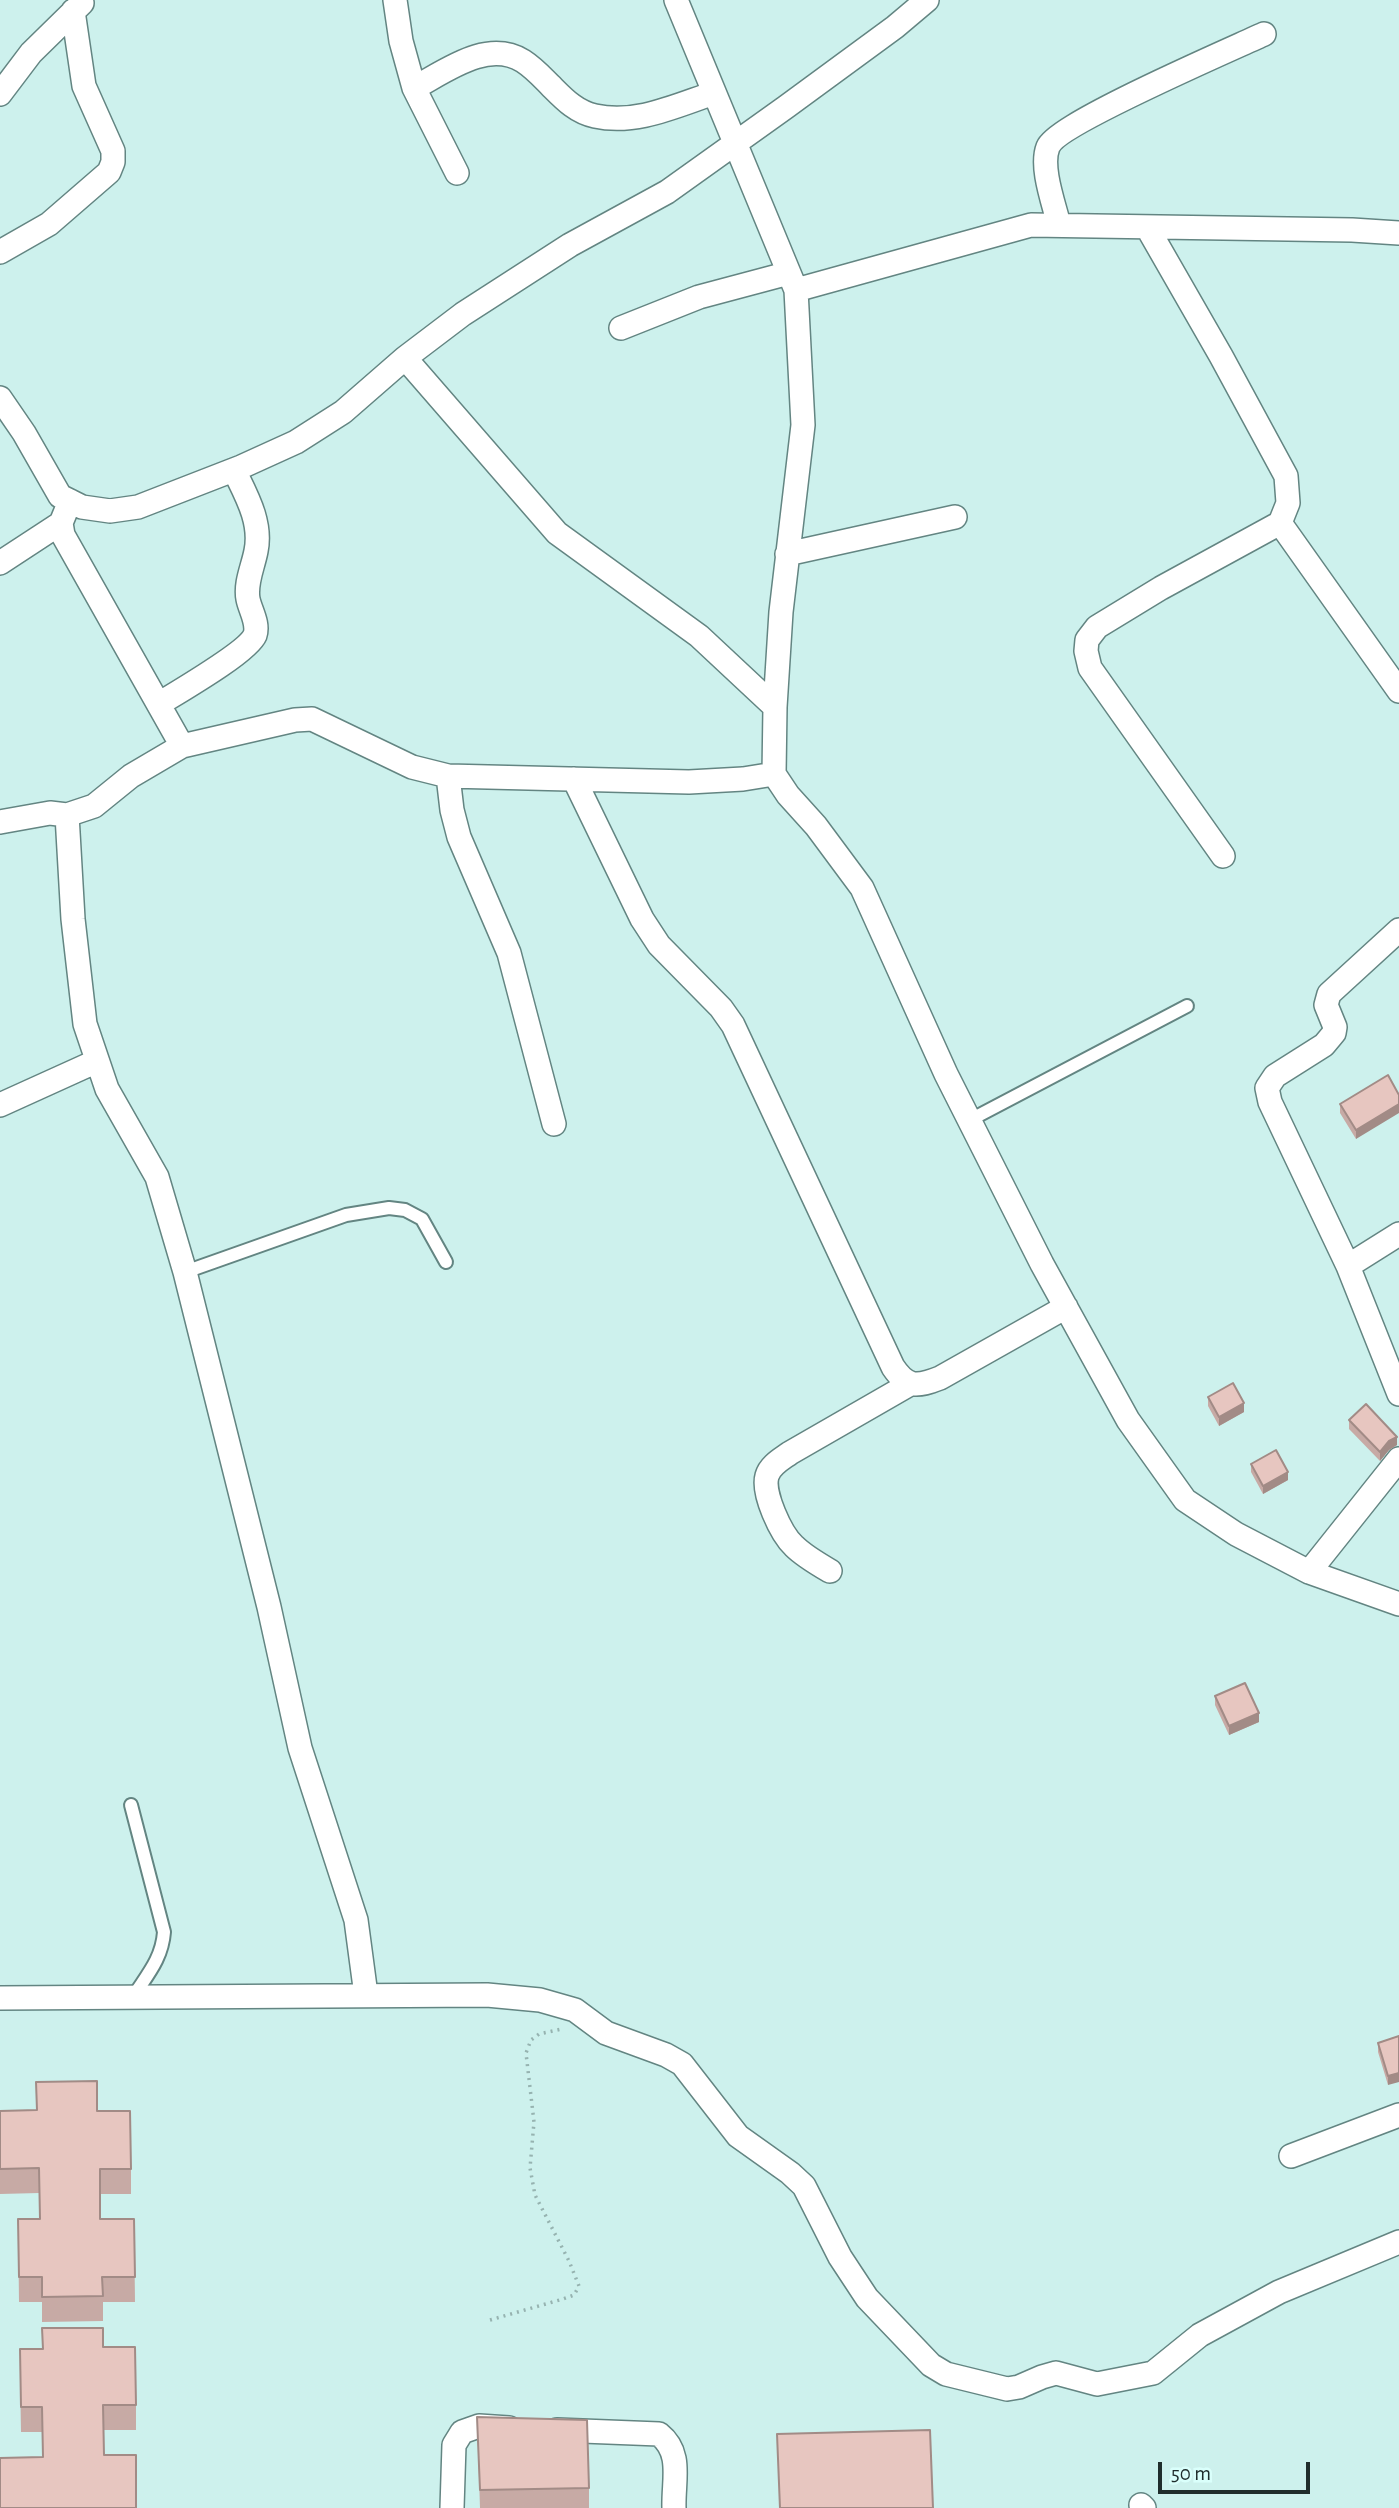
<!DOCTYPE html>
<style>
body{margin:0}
#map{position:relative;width:1399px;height:2508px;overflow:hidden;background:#cdf1ed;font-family:"Alegreya Sans",sans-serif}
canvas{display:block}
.scale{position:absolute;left:1158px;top:2462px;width:152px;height:32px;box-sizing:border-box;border:4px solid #1f2d2c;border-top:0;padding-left:9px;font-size:21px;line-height:24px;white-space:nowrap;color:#1f2d2c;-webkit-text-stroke:5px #dafffb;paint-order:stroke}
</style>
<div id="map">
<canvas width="1399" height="2508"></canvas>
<div class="scale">50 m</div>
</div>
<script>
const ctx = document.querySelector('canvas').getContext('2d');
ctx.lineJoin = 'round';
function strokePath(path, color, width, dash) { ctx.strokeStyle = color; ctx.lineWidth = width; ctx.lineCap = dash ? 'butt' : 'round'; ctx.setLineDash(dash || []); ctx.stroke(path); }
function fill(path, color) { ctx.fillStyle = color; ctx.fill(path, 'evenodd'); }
const service = new Path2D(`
 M970,1120L1187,1006
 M185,1272L346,1215L389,1208L405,1210L422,1219L446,1262
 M131,1805L164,1932C162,1959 147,1975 133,1997`);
const minor = new Path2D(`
 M395,0L401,41L414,88L457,173
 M676,0L796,290L803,425L781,612L775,707L774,774L788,795L816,826L862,888L946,1074L1042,1264L1128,1420L1185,1500L1236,1534L1309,1572L1399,1604
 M414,88C446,71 487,39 523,61C534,68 542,77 551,86C564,99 576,112 595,116C636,125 675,106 714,93
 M0,94L31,53L82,3
 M1059,225C1054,204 1040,167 1048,147C1057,124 1232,49 1264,34
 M1147,227L1221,356L1286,476L1288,503L1280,523L1161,588L1097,627L1087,640L1086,651L1090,668L1223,856
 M0,252L49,224L109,172L113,162V151L84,86L73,11
 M796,290L1031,225L1352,230L1399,233
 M621,328L699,297L789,273
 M405,358L557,533L699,636L775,707
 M0,398L24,433L60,496L82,507L110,511L138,507L241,467L296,442L343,412L405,358L463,314L570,245L667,192L786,107L895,27L927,0
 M70,501L61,523L63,535L182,746
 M1280,523L1399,691
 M787,554L955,517
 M0,563L61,523
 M159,704C178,692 248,652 255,635C259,623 250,610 248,599C245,583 253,567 256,551C262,522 246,495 234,470
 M448,776L452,810L459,837L509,953L554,1124
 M574,779L642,919L659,945L721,1008L733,1025L893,1367C907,1388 917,1387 940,1378L1066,1307
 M67,815L73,919L85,1024L107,1089L157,1177L185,1272L269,1607L300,1748L356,1920L366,1995
 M0,822L50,813L67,815L94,806L131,776L182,746L295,720L312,719L412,767L448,776L689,782L743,779L774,774
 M1399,930L1329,994L1326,1005L1335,1027L1334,1033L1324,1045L1275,1076L1267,1088L1270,1102L1348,1266L1399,1394
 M0,1105L97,1061
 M1348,1266L1399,1234
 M830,1571C818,1564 804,1556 794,1546C781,1534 762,1493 767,1476C770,1465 782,1459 790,1453L910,1384
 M1309,1572L1399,1459
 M0,1998L487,1995L540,2000L575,2010L606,2033L666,2055L682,2064L738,2136L790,2173L804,2186L840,2257L867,2298L931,2365L946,2374L1007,2389L1019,2387L1042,2377L1056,2373L1097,2384L1153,2373L1200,2335L1279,2292L1399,2242
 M1291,2156L1399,2115
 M557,2430L659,2434C683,2453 673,2480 674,2508
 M1141,2505L1144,2508
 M452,2508L454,2445L462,2432L479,2426L509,2428`);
strokePath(service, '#638582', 16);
strokePath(minor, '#638582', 26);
strokePath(new Path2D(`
 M490,2320L563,2299L574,2295L579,2286L569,2261L535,2195L530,2168L534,2122L526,2053L531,2040L539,2034L562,2029`), '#96b3b0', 3.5, [2, 5]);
strokePath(service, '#fff', 12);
strokePath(minor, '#fff', 23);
fill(new Path2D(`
 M1388,1075L1356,1139L1340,1113V1104Z
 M1208,1397L1244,1412L1219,1426L1208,1406Z
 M1349,1420L1397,1445L1389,1450L1380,1461L1349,1429Z
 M1251,1464L1288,1480L1263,1494L1251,1472Z
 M1215,1696L1259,1722L1229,1735L1215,1705Z
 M1399,2036L1388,2085L1378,2052V2043Z
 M36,2082L97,2111L131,2169V2194H100V2219H134L135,2302H103V2321L42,2322V2302H19L18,2219H39V2193L0,2194V2111L36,2110Z
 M103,2347L136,2405V2430H104V2455L43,2457L42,2432H21L20,2374Z
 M477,2417L589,2488V2508H480Z`), '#c7aaa5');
fill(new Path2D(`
 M1399,1104V1113L1356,1139V1130Z
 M1244,1403V1412L1219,1426V1417Z
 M1397,1437V1445L1389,1450L1380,1461V1452L1389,1441Z
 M1288,1472V1480L1263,1494V1486Z
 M1259,1713V1722L1229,1735V1726Z
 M1399,2073V2082L1388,2085V2076Z`), '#a28b86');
const building = new Path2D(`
 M1388,1075L1399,1095V1104L1356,1130L1340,1104Z
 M1233,1383L1244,1403L1219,1417L1208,1397Z
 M1366,1404L1397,1437L1389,1441L1380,1452L1349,1420Z
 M1276,1450L1288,1472L1263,1486L1251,1464Z
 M1245,1683L1259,1713L1229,1726L1215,1696Z
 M1399,2036V2073L1388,2076L1378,2043Z
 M97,2081V2111H130L131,2169H100V2219H134L135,2277H102L103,2296L42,2297V2277H19L18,2219H40L39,2168L0,2169V2111L37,2110L36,2082Z
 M42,2328H103V2347H135L136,2405H103L104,2455H136V2508H0V2458L43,2457L42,2407H21L20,2349H43Z
 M477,2417L587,2420L589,2488L480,2490Z
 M930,2430L933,2508H780L777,2434Z`);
fill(building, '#e7c6c0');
strokePath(building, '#a28b86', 2);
</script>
